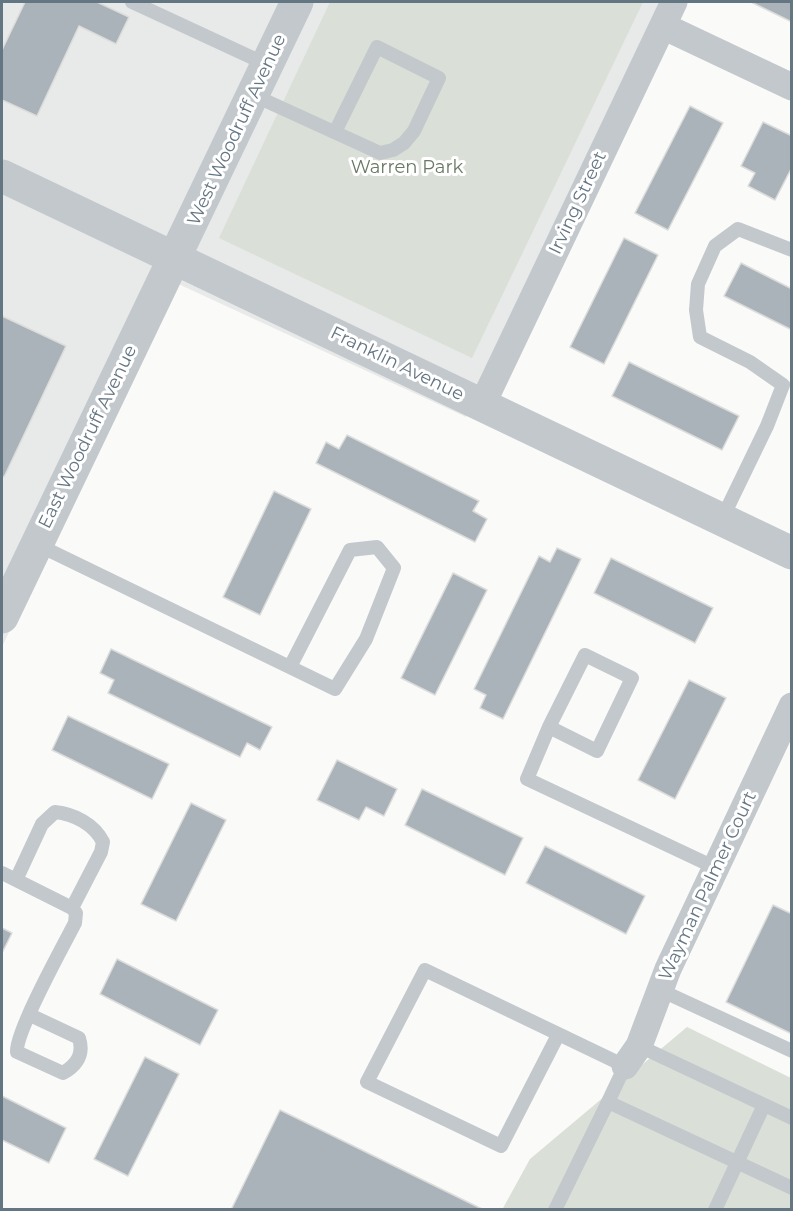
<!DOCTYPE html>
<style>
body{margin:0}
#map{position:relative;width:793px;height:1211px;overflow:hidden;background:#fafaf8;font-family:Montserrat,sans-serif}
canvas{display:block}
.frame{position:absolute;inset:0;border:3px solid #657683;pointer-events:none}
</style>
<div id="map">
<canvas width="793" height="1211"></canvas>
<div class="frame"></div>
</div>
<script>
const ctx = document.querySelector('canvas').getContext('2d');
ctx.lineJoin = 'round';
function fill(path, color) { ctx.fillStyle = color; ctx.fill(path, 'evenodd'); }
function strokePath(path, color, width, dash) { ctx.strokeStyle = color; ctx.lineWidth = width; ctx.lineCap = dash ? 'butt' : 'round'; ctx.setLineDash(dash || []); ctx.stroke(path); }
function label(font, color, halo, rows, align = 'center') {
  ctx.font = font + ' Montserrat,sans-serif'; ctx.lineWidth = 6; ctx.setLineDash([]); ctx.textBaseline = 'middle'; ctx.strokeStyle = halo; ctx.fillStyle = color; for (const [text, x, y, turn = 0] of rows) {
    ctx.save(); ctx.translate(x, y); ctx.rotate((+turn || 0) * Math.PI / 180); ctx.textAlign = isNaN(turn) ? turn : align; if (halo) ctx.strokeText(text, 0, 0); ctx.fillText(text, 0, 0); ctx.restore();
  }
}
fill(new Path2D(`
 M2,2H664L466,417L174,282L2,647Z`), '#e8e9e9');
fill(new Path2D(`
 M330,2H643L472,358L219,238Z
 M687,1027L791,1078V1209L502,1210L530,1159Z`), '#dadfd7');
const building = new Path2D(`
 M25,2H97L129,17L116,44L79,26L37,116L2,100V50Z
 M751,2H792V22Z
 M690,106L723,123L668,230L635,213Z
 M763,122L792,136V167L775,200L748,186L755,173L741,166Z
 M624,238L658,255L604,364L570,347Z
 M741,263L792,289V330L724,296Z
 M2,316L66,346L4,477L2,476Z
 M629,362L739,416L722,450L612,396Z
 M347,435L479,501L473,511L487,519L475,542L316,463L326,442L339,449Z
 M274,491L311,509L260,615L223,597Z
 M557,548L581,559L503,719L480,708L486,695L474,689L539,556L550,562Z
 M611,558L713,608L695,643L594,593Z
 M453,573L487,590L435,695L401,678Z
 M111,649L272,727L260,750L247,743L240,757L108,693L114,680L100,673Z
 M689,680L726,698L675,799L638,780Z
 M68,716L169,764L152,799L52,750Z
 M337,760L397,789L384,816L366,807L359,820L317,800Z
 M422,789L523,838L505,875L405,825Z
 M191,803L226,820L176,921L141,904Z
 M545,846L645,896L626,934L526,883Z
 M773,905L792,914V1034L726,1002Z
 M2,928L12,933L2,953Z
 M117,959L218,1010L200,1045L100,994Z
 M145,1057L179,1074L128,1176L94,1159Z
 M2,1096L66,1128L49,1163L2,1140Z
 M280,1110L484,1210H231Z`);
fill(building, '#aab3b9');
strokePath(building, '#dcdcda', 1.5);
strokePath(new Path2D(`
 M132,2L268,65
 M253,95L380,153L393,150L404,143L414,131L439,78L377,47L335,132
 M722,519L767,426L783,385L750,362L700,337L696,310L698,284L715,246L738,229L792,250
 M36,544C135,593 235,641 335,689L366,639L394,568L377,547L350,550L290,667
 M549,727L597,751L632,678L585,655L549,727L527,779L714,867
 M2,873L72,908L76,913L75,923C63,946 15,1033 17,1052L63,1073C77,1065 84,1054 79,1038L30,1015
 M16,880L42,824L55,812C74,814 94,824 103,842L101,852L72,908
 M660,990L792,1051
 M558,1035L501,1146L367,1082L425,970L625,1066L608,1102L792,1188
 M639,1046L792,1118
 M555,1210L608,1102
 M715,1210L764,1105`), '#c3c8cc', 14);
strokePath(new Path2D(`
 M663,26L792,87
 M482,405L674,2
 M625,1066L639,1046L668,969L792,706`), '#c3c8cc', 27);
strokePath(new Path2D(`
 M2,176L792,553
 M2,617L297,2`), '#c3c8cc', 33);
label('18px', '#657683', '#fff', [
 ["West Woodruff Avenue",237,130,-65],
 ["Irving Street",578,203,-65],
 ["Franklin Avenue",397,364,26],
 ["East Woodruff Avenue",88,437,-64],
 ["Wayman Palmer Court",708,886,-65]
]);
label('18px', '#687a64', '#fff', [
 ["Warren Park",407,168]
]);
</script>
